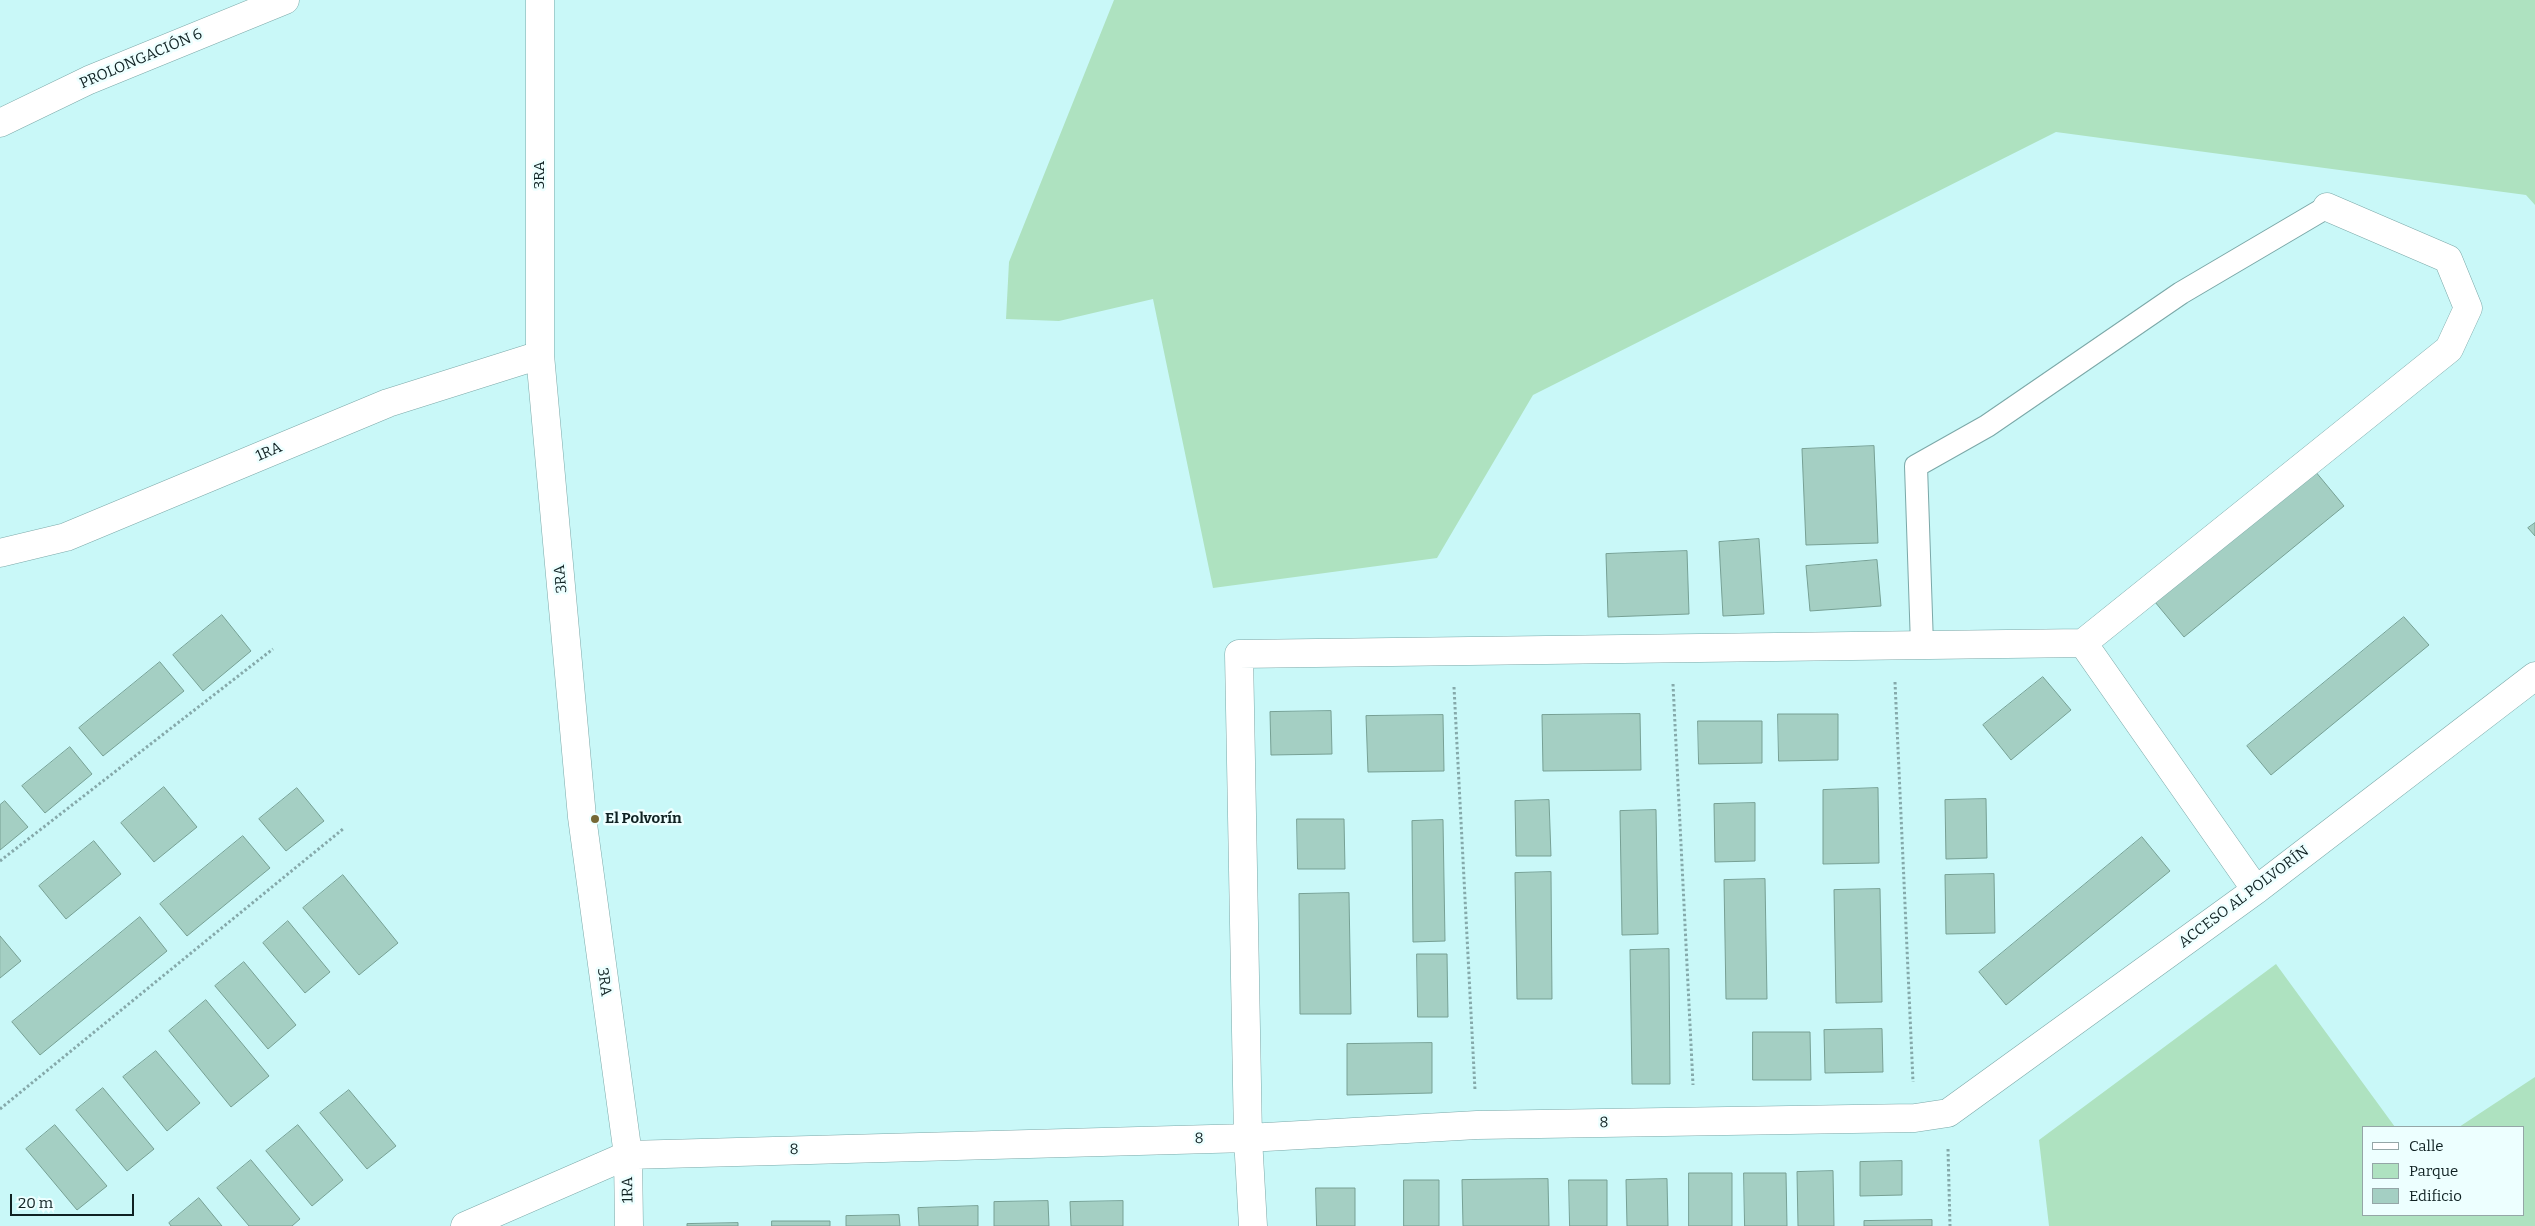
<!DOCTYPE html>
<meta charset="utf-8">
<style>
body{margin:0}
#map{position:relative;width:2535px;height:1226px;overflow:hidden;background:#c9f8f8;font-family:Bitter,serif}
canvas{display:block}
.legend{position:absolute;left:2362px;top:1126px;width:162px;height:90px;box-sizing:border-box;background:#edffff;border:1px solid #94a6a7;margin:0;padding:6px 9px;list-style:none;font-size:15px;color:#0f2122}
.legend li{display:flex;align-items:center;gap:10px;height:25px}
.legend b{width:25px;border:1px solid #94a6a7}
.scale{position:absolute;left:10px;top:1194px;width:124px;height:22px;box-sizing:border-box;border:2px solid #0f2122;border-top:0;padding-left:6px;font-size:15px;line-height:18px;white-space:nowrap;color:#0f2122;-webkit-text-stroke:4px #edffff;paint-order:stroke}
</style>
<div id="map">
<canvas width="2535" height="1226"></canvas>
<ul class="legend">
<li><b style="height:6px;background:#fff"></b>Calle</li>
<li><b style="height:14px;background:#aee2c0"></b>Parque</li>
<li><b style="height:14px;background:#a4cfc3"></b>Edificio</li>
</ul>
<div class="scale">20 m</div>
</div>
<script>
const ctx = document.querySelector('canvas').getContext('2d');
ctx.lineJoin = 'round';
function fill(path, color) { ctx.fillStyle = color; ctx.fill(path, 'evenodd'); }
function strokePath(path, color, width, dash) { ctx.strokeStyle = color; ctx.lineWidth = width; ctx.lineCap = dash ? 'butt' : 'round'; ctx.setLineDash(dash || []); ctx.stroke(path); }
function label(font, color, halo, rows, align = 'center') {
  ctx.font = font + ' Bitter,serif'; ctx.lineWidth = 5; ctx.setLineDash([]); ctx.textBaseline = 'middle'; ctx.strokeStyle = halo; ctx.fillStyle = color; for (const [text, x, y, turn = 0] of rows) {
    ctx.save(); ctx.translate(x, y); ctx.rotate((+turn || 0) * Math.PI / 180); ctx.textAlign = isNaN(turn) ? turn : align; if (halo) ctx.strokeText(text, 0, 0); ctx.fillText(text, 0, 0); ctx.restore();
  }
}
fill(new Path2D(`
 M1114,0H2535V205L2526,195L2056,132L1533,395L1437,558L1213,588L1153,299L1059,321L1006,319L1009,262Z
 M2276,964L2395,1127H2364V1215H2524V1127H2459L2535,1077V1226H2049L2039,1140Z`), '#aee2c0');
const building = new Path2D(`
 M1874,446L1878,543L1806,545L1802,449Z
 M2315,471L2344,506L2184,637L2155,602Z
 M2535,523V536L2528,528Z
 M1759,539L1764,614L1723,616L1719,542Z
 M1687,551L1689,614L1608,617L1606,554Z
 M1877,560L1881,606L1810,611L1806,566Z
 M222,615L251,651L203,691L173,655Z
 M2404,617L2429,645L2271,775L2247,746Z
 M160,662L184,691L103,756L79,728Z
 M2043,677L2071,710L2011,760L1983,725Z
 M1331,711L1332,754L1271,755L1270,712Z
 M1640,714L1641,770L1543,771L1542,715Z
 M1778,714H1838V760L1779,761Z
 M1443,715L1444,771L1368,772L1366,716Z
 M1698,721H1762V763L1699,764Z
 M70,747L92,774L45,813L22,786Z
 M164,787L197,827L154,862L121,823Z
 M297,788L324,821L286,851L259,819Z
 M1878,788L1879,863L1823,864V790Z
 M1986,799L1987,858L1946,859L1945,800Z
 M1549,800L1551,856H1516L1515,801Z
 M5,801L28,827L0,850V805Z
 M1755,803V861L1715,862L1714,804Z
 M1656,810L1658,934L1622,935L1620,811Z
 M1297,819H1344L1345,869H1298Z
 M1443,820L1445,941L1413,942L1412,821Z
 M243,836L270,868L187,936L160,904Z
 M2142,837L2170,871L2006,1005L1979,972Z
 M94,841L121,874L66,919L39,886Z
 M1551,872L1552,999H1517L1515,873Z
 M1994,874L1995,933L1946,934L1945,875Z
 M343,875L398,943L359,975L303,908Z
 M1765,879L1767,999H1726L1724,880Z
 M1880,889L1882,1002L1836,1003L1834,890Z
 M1349,893L1351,1014H1300L1299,894Z
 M140,917L167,951L40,1055L12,1022Z
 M288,921L330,972L305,993L263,943Z
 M0,936L21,961L0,978Z
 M1669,949L1670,1084H1632L1630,950Z
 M1417,954H1447L1448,1017H1418Z
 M244,962L296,1025L268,1049L215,986Z
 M206,1000L269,1076L231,1107L169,1031Z
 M1882,1029L1883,1072L1825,1073L1824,1030Z
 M1753,1032H1810L1811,1080H1753Z
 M1432,1043V1093L1347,1095V1044Z
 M156,1051L200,1103L167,1131L123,1077Z
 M103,1088L154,1149L127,1171L76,1110Z
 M349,1090L396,1146L367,1169L320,1113Z
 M55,1125L107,1186L77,1210L26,1149Z
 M298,1125L343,1180L312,1206L266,1151Z
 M251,1160L300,1219L292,1226H249L217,1188Z
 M1902,1161V1195L1860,1196V1162Z
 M1833,1171L1834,1226H1798L1797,1172Z
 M1689,1173H1732V1226H1689Z
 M1744,1173H1786L1787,1226H1745Z
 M1548,1179L1549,1226H1463L1462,1180Z
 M1667,1179L1668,1226H1627L1626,1180Z
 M1404,1180H1439V1226H1404Z
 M1569,1180H1607V1226H1570Z
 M1316,1188H1355V1226H1317Z
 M199,1198L222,1226H171L169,1223Z
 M1048,1201L1049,1226H994V1202Z
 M1123,1201V1226H1071L1070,1202Z
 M978,1206V1226H919L918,1208Z
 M899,1215L900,1226H846V1216Z
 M1932,1220V1226H1864V1221Z
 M772,1221H830V1226H772Z
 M738,1223V1226H687V1224Z`);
fill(building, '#a4cfc3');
strokePath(building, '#76a094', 1);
const lane = new Path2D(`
 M1922,645L1916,466L1987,426L2181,293L2327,207`);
const street = new Path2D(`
 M540,0V355L582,817L628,1155L629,1226
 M0,123L89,80L285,0
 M0,553L66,537L388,403L540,355
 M2083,643L2256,890
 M465,1226L628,1155L1248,1138L1477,1125L1915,1118L1948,1113L2256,890L2535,676
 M1253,1226L1248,1138L1239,654L2083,643L2449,349L2468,308L2448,259L2327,207`);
strokePath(lane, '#7ba8a8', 24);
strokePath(street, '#7ba8a8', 29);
strokePath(new Path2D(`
 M1895,682L1913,1082
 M1673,684L1693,1085
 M1454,687L1475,1090
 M0,861L273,649
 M0,1109L343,829
 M1948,1149L1950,1226`), '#85a9aa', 3, [2.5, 2.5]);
strokePath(lane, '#fff', 22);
strokePath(street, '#fff', 28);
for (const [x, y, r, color] of [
 [595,819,5,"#766835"]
]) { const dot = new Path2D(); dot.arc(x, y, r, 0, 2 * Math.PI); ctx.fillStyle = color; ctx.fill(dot); strokePath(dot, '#edffff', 2); }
label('15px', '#0f2122', '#edffff', [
 ["PROLONGACIÓN 6",141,59,-23],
 ["3RA",540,175,-90],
 ["1RA",269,452,-23],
 ["3RA",561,579,-95],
 ["ACCESO AL POLVORÍN",2244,897,-37],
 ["3RA",604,982,82],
 ["8",1604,1123,-1],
 ["8",1199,1139,-2],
 ["8",794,1150,-2],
 ["1RA",628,1190,-91]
]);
label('bold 15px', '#0f2122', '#edffff', [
 ["El Polvorín",605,819]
], 'left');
</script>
